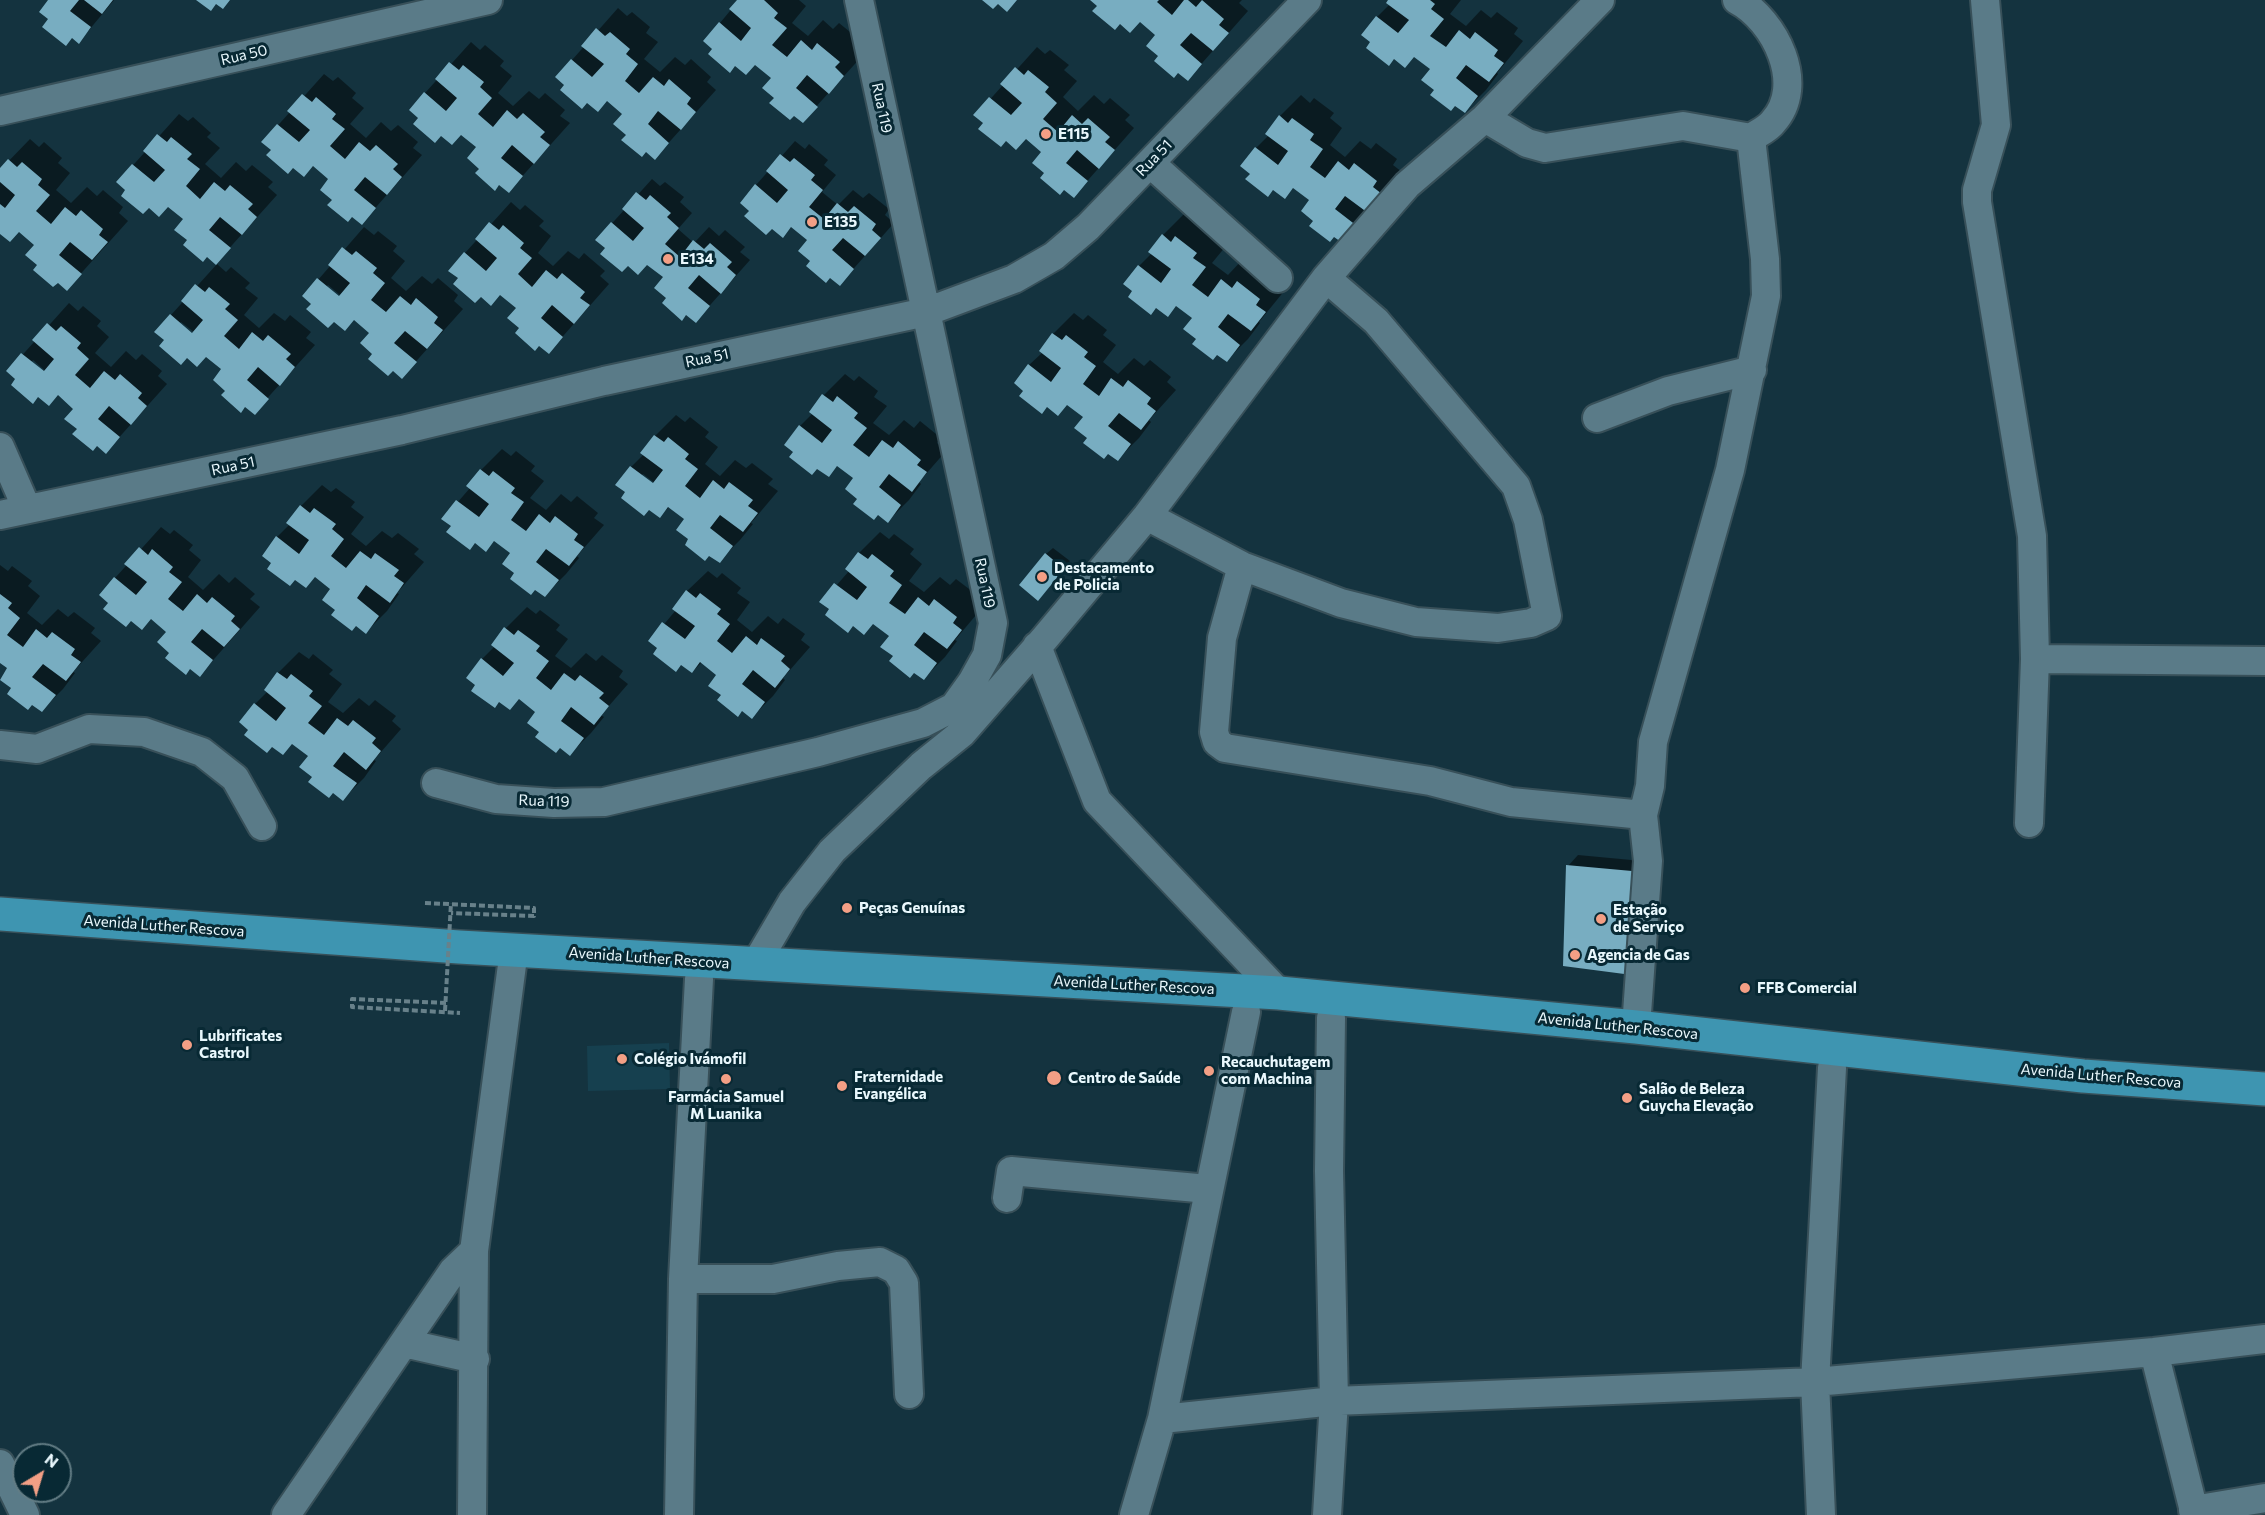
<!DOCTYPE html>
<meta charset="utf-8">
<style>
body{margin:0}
#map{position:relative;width:2265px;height:1515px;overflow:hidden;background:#14333f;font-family:Commissioner,sans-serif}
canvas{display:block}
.north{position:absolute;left:12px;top:1443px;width:60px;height:60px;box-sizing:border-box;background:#082934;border:2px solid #627c84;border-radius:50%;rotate:38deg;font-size:16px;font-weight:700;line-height:24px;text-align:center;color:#e9f8fd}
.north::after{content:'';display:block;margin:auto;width:21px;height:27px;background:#f39f85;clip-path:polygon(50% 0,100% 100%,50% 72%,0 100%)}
</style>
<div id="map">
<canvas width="2265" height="1515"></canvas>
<div class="north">N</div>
</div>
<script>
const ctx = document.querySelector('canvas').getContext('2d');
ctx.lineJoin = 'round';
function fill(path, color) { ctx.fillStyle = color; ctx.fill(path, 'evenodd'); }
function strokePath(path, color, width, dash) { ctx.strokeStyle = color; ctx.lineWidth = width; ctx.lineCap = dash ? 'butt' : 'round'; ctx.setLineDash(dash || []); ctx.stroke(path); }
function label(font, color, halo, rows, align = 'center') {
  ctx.font = font + ' Commissioner,sans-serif'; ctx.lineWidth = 6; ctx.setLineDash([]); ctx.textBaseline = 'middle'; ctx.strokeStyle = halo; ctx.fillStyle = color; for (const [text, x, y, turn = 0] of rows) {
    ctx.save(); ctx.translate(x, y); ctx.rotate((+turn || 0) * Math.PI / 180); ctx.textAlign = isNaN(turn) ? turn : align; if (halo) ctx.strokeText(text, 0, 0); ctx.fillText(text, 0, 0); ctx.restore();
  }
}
fill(new Path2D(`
 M669,1043L670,1089L588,1091L587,1046Z`), '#16404f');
fill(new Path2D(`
 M48,0H114L79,42L51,19Z
 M739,0H799L806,6L792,23L808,36L823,20L833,29L839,23L860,40L864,54L803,121L776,98L773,77L756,64L715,48L720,23Z
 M1092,0H1242L1239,3L1248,11L1188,79L1160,56L1157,35L1140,21L1099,6Z
 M1390,0H1461L1450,14L1466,26L1481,10L1491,18L1497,12L1518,28L1514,34L1523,41L1497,73L1498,74L1486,90L1465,111L1436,89L1432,69L1415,56L1395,58L1389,64L1373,42L1377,17L1390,4Z
 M618,8L627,16L632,12L650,27L646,33L658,42L644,59L660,72L675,57L685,65L691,59L711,77L707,82L716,90L655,158L628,135L625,114L608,100L566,85L557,77Z
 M471,42L480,50L485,45L504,61L500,66L512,76L498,93L513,106L529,91L539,99L545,93L565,110L560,116L570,123L509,191L481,168L478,147L461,133L420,118L425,93Z
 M1037,47L1045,54L1050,50L1069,65L1064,70L1077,81L1063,97L1078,111L1094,95L1104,104L1110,98L1130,115L1125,120L1134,128L1074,196L1046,173L1043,152L1026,138L985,123L976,115Z
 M324,74L333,81L338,77L356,93L352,98L364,108L350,124L366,138L381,122L391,131L398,125L418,142L413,148L422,155L362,223L334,200L331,179L314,165L304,175L263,142Z
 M1301,95L1310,103L1314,98L1334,113L1330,118L1342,128L1330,145L1345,157L1360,141L1371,149L1376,143L1397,159L1393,165L1402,172L1344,242L1315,220L1311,199L1294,187L1284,197L1274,189L1268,195L1252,173L1256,148L1269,135L1280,116Z
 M179,114L188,121L193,117L211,133L207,137L220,148L205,164L221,178L236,162L246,171L252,165L273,182L268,187L277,195L216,263L189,240L185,219L169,205L127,190L118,182Z
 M30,139L39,147L44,142L62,158L58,163L70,173L56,190L71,203L87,187L97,196L103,190L123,207L119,213L128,221L67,289L40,265L36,244L20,230L0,232V170Z
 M795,141L805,149L809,144L828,160L824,165L836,175L822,192L838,205L853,190L863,198L869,193L889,209L885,215L894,223L840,284L809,240L792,226L783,236L751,211L756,185Z
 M652,179L660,186L665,182L684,197L680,202L692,213L678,229L694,243L709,227L719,236L725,230L745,247L740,252L750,260L696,321L668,298L665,277L648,263L607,248L597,240Z
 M511,202L520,210L525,205L544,221L539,226L551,236L538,253L553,266L568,251L579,259L584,253L605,271L600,276L609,284L549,352L521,328L518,308L501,294L460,278L465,253Z
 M1184,214L1193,221L1197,216L1226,246L1212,263L1228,275L1243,259L1285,290L1259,322L1260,323L1248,339L1227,360L1198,338L1194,318L1177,305L1168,315L1157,307L1151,313L1134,291L1139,266L1152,253L1163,235Z
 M364,227L374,235L378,231L397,246L393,251L405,261L391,278L406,291L422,276L432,284L438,278L458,295L454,301L463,309L402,377L371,333L355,319L313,303L304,296ZM328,285L346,300L344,302L326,287Z
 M217,264L226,272L231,267L250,283L245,288L258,298L244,315L259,328L274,313L285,321L290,315L311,332L306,338L315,345L254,413L227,390L224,369L207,355L166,340L171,315ZM181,322L199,336L197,339L179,324Z
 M69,303L78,311L83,306L101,321L97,326L109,337L95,353L111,367L126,351L136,360L142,354L162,371L158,376L167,384L106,452L79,429L75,408L58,394L17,379L8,371ZM33,360L50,375L31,363Z
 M1074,313L1083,320L1088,315L1107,330L1103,335L1116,345L1103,362L1118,374L1134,358L1144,366L1150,360L1171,377L1167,382L1176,390L1149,420L1151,422L1139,438L1118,459L1089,437L1085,417L1068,404L1048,406L1042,412L1025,390L1029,365L1043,352L1053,334Z
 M845,374L854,381L859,376L878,391L874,397L887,406L873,423L889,435L904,420L914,428L920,421L941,438L937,443L946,451L919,482L921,484L909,500L888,521L859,499L855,478L838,465L828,475L795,451L800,426L813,413L824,395Z
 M676,415L685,422L690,417L709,432L705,437L718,447L705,464L720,476L735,460L746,468L752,463L773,479L768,484L778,491L751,523L753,524L740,540L719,561L691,539L686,519L670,506L660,516L627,492L631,467L644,454L655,436ZM643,474L660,487L658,489L641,476Z
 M502,449L511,456L516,451L535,466L531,471L544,481L530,498L546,510L561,494L571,502L577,496L598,513L594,518L604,525L577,556L579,558L566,574L545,595L516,573L512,553L495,540L485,550L443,519L470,488L468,486L481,470Z
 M322,485L331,492L336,488L355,502L351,507L364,517L351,534L366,546L382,531L392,538L398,533L419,549L414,554L424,562L397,593L399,594L387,611L366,632L337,610L332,589L316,576L306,586L274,562L277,537L290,524L289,523L301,506Z
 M161,527L170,534L174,530L193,545L189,550L201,560L188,577L203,590L219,574L229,583L235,577L255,594L250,599L260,607L200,675L171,653L168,632L152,618L110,603L115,578Z
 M880,532L889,539L894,534L914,549L910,554L922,564L909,581L924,592L940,577L950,585L956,579L977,595L972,601L982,608L955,640L957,641L945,657L924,678L895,656L891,636L874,623L831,609L822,602L849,571L847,569L859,553Z
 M1053,548L1070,561L1044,592L1046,554Z
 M0,565L8,571L12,566L32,581L28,586L40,596L27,613L42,625L58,609L68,617L74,612L95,628L91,633L101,641L73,672L75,673L63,689L42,710L1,679L9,668L0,661Z
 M708,571L717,578L722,573L741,588L737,593L750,602L737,620L752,632L768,616L778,624L783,618L805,634L801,640L810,647L783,678L785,680L773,696L752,717L723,695L718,675L702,662L692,672L650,641L676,610L687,591Z
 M527,607L536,614L540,610L560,625L556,630L568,639L555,656L571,668L586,653L596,661L602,655L623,671L619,677L628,684L601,715L604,717L591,733L570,754L541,732L537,711L520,698L510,708L478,685L482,659L495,646L493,645L506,628Z
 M299,652L309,659L313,654L333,670L329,674L342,684L328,702L343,713L359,698L369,706L375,700L396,716L392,721L401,729L374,760L376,761L364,778L343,799L314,777L310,756L293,743L283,753L250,730L255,704L268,691L278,673Z
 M1578,855L1653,862L1565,965L1568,866Z`), '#0007');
fill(new Path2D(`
 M48,0H79L70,11L91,27L79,44L72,38L66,46L42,27L48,19L39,12Z
 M84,0H113L102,14Z
 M196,0H230L223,9L216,4L211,11Z
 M737,0H764L778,13L774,18L787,28L772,45L787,57L801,40L812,50L817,43L840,62L835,67L844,76L829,94L807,75L796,88L818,107L803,123L794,116L790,120L769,103L774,98L762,88L771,78L755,65L746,75L735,66L730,73L708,54L712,49L703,41L719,22L741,41L751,28L729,9Z
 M982,0H1017L1007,12L998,4L993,9Z
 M1090,0H1159L1157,2L1172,15L1184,0H1188L1196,7L1202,0L1224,19L1219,25L1229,33L1213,51L1191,33L1180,45L1202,64L1188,81L1178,73L1174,78L1154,61L1158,56L1146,46L1155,35L1140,22L1130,33L1120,24L1115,30L1092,11L1097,6Z
 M1388,0H1430L1435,4L1431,9L1444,19L1430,36L1446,47L1459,30L1470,39L1475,32L1498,50L1494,56L1504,63L1489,82L1466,65L1456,78L1478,96L1465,113L1455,106L1451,111L1430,95L1434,90L1421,80L1430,69L1414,57L1405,68L1394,59L1389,66L1366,48L1370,42L1361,35L1376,16L1398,33L1409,20L1386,3Z
 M596,28L605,36L610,32L630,49L626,54L638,64L625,81L639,93L653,77L664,86L669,79L691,98L687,104L696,112L681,130L658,111L648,124L669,143L655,160L646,152L642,157L621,140L626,135L613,124L622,114L607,101L598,112L587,103L582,109L560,90L564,85L555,77L571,59L592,77L604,64L581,46Z
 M449,62L459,70L463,65L484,82L480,87L492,98L478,114L493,127L507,110L517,119L523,113L545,132L540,137L550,145L534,164L512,145L501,158L523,176L509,193L499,185L495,191L475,173L479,169L467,158L476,147L461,135L452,145L441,136L435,143L413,124L418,118L409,110L424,92L446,111L457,98L435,79Z
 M1015,67L1024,75L1028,70L1049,87L1045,92L1057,103L1043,119L1058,132L1072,115L1082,124L1088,118L1110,137L1105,142L1115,150L1099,169L1077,150L1066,163L1088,181L1074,198L1064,190L1060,195L1040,178L1044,173L1032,163L1041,152L1026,139L1016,150L1006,141L1001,147L978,129L983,123L973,115L989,97L1011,115L1022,103L1000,84Z
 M302,94L312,102L316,97L336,114L332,119L345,129L330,146L345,159L359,142L370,151L376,145L398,164L393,169L402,177L387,195L365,177L354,190L376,208L362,225L352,217L348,222L327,205L332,200L320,190L328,179L313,166L304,177L293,168L288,174L266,155L271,150L261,142L277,124L299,142L310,130L287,111Z
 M1279,115L1288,123L1292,118L1314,134L1310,140L1323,149L1310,167L1325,178L1338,161L1349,170L1354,163L1377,181L1373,187L1382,194L1368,213L1345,196L1335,209L1357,226L1344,244L1334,237L1330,242L1309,226L1313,221L1301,211L1309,200L1293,188L1285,199L1273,190L1268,197L1245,179L1250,174L1240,166L1255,147L1278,165L1288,151L1265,134Z
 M157,134L167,142L171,137L192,154L187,159L200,169L186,186L200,199L214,182L225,191L230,185L253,204L248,209L257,217L242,235L220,217L209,230L231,248L216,265L207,257L203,262L183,245L187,240L174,230L183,219L168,207L159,217L149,208L143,214L121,196L125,190L116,182L132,164L154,182L165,170L143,151Z
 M780,154L790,162L794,158L815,175L811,180L823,190L809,207L824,219L837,203L848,212L854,206L876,224L872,230L881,238L865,256L843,238L832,250L854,269L840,286L830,278L826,283L806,266L810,261L798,251L807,240L791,227L783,238L772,229L766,235L744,216L749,211L740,203L755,184L777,203L788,190L766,171Z
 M8,159L17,167L22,162L42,179L38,185L50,195L36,211L51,224L65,207L76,216L81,210L103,229L99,235L108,242L92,260L70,242L59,255L82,274L67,291L58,283L53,287L33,270L37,265L25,255L34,245L19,232L10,242L0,234V204L5,208L15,195L0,182V168Z
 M636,192L646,200L650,195L671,213L667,217L679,228L665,244L680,257L693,240L704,249L710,243L732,262L727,267L736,275L721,294L699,275L688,288L710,306L696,323L686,315L682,321L662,303L666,298L654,288L663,277L647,265L638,275L628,266L622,272L600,254L605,248L595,240L611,222L633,241L644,228L622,209Z
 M489,222L499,230L503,225L524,243L520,248L532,258L518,274L532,287L546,270L557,279L562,273L585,292L580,298L590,305L574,324L552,305L541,318L563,337L549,354L539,346L535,351L515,333L519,328L507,318L516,308L500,295L491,306L481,297L475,303L453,284L458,278L448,271L464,252L486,271L497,258L475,239Z
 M1162,234L1171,242L1175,236L1197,253L1193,258L1206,267L1192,285L1208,297L1221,279L1232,288L1237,281L1260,299L1256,305L1266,312L1251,331L1228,314L1218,327L1240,345L1227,362L1217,355L1213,360L1192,344L1196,339L1183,329L1192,318L1176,306L1168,317L1156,308L1151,315L1128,297L1132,291L1123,284L1138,265L1161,283L1171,269L1148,252Z
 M342,247L352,255L356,251L377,268L373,273L385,283L371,300L386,312L400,296L411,305L416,298L438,317L434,323L443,330L427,349L405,331L394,343L417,362L402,379L393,371L388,376L368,359L372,354L360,343L369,333L354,320L345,331L334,322L328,328L306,309L311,304L302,296L317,278L339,296L350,283L328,265Z
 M195,284L205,292L209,287L230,304L225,309L238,320L224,336L239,349L252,332L263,341L268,335L291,354L286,359L295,367L280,386L258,367L247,380L269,399L255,415L245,407L241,413L221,395L225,391L213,380L221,369L206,357L197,367L187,358L181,365L159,346L164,340L154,332L170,314L192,333L203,320L181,301Z
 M47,323L56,331L61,326L81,343L77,348L89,359L75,375L90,388L104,371L115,380L120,374L142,393L138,398L147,406L131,425L109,406L98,419L120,437L106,454L97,446L93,451L72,434L77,429L64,419L73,409L58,395L49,406L38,397L33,404L11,385L15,379L6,371L21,353L44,371L54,359L32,340Z
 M1052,333L1062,340L1066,335L1088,352L1084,357L1096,366L1083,384L1099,396L1111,378L1123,387L1128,380L1151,398L1147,404L1156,411L1141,430L1119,413L1108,426L1131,444L1118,461L1108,454L1104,459L1083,443L1087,438L1074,428L1083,417L1067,405L1058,416L1047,407L1042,414L1019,396L1023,391L1014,383L1028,364L1051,382L1061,368L1039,351Z
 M822,394L833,402L837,396L858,413L854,418L867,428L853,445L869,457L882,440L893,448L898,441L921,460L917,465L927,472L912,492L889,474L879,487L901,505L888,523L878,515L874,520L853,504L857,499L845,489L853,478L837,466L829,477L817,469L812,475L789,457L793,452L784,445L799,425L822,443L832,430L809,412Z
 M654,435L664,442L668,437L689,454L685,459L698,469L685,486L700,498L713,480L724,489L729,482L753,500L748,506L758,513L743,532L720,515L710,528L733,546L720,563L709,556L705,561L685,545L688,539L676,530L684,519L668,507L660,518L649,510L644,516L621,498L625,492L615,485L630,466L653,483L663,470L640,453Z
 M480,469L489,476L493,471L515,488L511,493L524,502L511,520L526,531L539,514L550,523L555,516L578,534L574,540L584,547L569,566L546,549L536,562L559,580L545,597L535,590L531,595L510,579L514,573L502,564L510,553L494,541L486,552L475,543L470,550L446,532L451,526L441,519L456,500L479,517L489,504L466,486Z
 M300,505L310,513L314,508L336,524L332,529L344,539L331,556L346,568L360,551L371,559L375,553L399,570L394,576L404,583L390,603L366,585L357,598L379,616L366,634L356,626L352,631L331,615L335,610L322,600L330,589L315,577L306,588L295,580L290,586L267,569L271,563L262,556L276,536L299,554L309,540L286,523Z
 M139,547L148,555L152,549L173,567L169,572L182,582L168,599L183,611L197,594L207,603L212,597L235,616L231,621L240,629L224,647L202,629L191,642L213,660L200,677L190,669L186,675L165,658L169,653L157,642L166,632L151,619L142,630L131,621L126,627L103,609L108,603L99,595L114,577L136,595L147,582L124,564Z
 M858,552L868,559L872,554L894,571L890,576L902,585L889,603L905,614L918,597L929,606L934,599L957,617L953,623L962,630L947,649L924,632L914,645L937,663L924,680L914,673L910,678L889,661L893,656L880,647L889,636L873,624L864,635L853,626L848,633L825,615L829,609L819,602L834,583L857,600L867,587L845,569Z
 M1045,553L1064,569L1038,601L1019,585Z
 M686,590L696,598L700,593L721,609L717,614L730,624L717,641L732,653L746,636L757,645L761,638L785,656L781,661L790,669L775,688L753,670L742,684L765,702L752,719L742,711L738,717L717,700L721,695L708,686L716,675L700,662L692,673L681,665L676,672L653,654L657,648L648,641L662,622L685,639L695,626L672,609Z
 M0,594L12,603L8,608L20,618L7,635L23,647L36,629L47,638L52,632L75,649L71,655L81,662L66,681L43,664L32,677L56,695L42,712L32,705L28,710L7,694L11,688L0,680L7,668L0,663Z
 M504,627L514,635L518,630L540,646L536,651L549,661L536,678L551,690L564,673L575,681L580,675L604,693L599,698L609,706L594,725L571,707L561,721L584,738L570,756L560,748L556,753L535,737L539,732L527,723L535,712L519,699L510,710L499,702L495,708L471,691L475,685L466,678L481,658L503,676L514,663L491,645Z
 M277,672L287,679L291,674L313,691L309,696L322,706L308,723L324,735L337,718L348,726L353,720L376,738L372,743L381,751L366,770L344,752L333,766L357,783L343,801L333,793L329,798L308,782L312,777L299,767L308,756L292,744L283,755L272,747L267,753L244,735L248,730L239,722L254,703L276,721L286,708L264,690Z
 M1566,865L1643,872L1632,975L1563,966Z`), '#78adc1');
const minor = new Path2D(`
 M1985,0L1996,125L1977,190V202L2032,536L2035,659L2029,823
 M0,111L488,0
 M1485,118L1527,143L1545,148L1683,126L1751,138
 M1150,163L1278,278
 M1597,418L1668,391L1752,370
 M0,447L27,509
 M0,515L402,430L604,381L926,312L1014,279L1054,256L1088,227L1307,0
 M1147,516L1242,566L1341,603L1416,622L1498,628L1531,623L1547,616L1528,520L1516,486L1376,321L1326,278
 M1242,566L1222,638L1214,732L1217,742L1225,748L1430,781L1511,802L1643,815
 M1037,646L1097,801L1279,993
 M2035,659L2265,661
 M0,745L37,749L89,729L144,732L202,752L235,778L262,826
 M436,783L496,799L554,803L604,802L818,752L923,723L954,707L972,682L987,655L993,623L859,0
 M755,965L792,902L832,851L921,766L962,733L1045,638L1147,516L1326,278L1407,185L1485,118L1600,0
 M1636,1027L1648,861L1643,815L1650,786L1653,742L1730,470L1766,296L1765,259L1751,138C1758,133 1768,129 1773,122C1807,85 1775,20 1737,0
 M1007,1198L1011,1171L1208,1189
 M683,1279H773L838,1266L880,1262L896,1270L904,1283L909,1394
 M404,1343L475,1359
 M2154,1352L2195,1515
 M1162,1419L1334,1401L1815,1382L2154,1352L2265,1339
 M0,1464L25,1515
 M2193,1510L2265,1498
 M286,1515L453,1271L474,1251
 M472,1515L474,1251L512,965
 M679,1515L683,1279L699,979
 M1134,1515L1162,1419L1246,1012
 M1327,1515L1334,1401L1329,1171L1331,1018
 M1821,1515L1815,1382L1832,1068`);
const major = new Path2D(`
 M0,914L459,947L1279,993L1636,1027L2083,1076L2265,1089`);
strokePath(minor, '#385059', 32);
strokePath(major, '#385059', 36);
strokePath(new Path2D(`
 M425,903L534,908V916L451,913
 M446,1003L352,999V1007L460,1013`), '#68818a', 4, [6, 3]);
strokePath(minor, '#5a7b88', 28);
strokePath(major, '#3e95b1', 33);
strokePath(new Path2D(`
 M445,1011L451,903`), '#68818a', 4, [6, 3]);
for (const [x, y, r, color] of [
 [1046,134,6,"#f39f85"],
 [812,222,6,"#f39f85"],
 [668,259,6,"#f39f85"],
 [1042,577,6,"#f39f85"],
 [847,908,6,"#f39f85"],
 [1601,919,6,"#f39f85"],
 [1575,955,6,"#f39f85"],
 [1745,988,6,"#f39f85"],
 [187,1045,6,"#f39f85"],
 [622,1059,6,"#f39f85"],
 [1209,1071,6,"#f39f85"],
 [1054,1078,8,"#f39f85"],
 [726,1079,6,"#f39f85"],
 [842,1086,6,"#f39f85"],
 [1627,1098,6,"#f39f85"]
]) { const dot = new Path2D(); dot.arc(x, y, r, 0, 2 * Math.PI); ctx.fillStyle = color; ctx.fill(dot); strokePath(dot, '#082934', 2); }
label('15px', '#e9f8fd', '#082934', [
 ["Rua 50",244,55,-13],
 ["Rua 119",882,108,78],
 ["Rua 51",1154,158,-46],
 ["Rua 51",707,358,-12],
 ["Rua 51",233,466,-12],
 ["Rua 119",985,583,78],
 ["Rua 119",544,801,2],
 ["Avenida Luther Rescova",164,926,4],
 ["Avenida Luther Rescova",649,958,4],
 ["Avenida Luther Rescova",1134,985,3],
 ["Avenida Luther Rescova",1618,1026,6],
 ["Avenida Luther Rescova",2101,1076,5]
]);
label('bold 15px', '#e9f8fd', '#082934', [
 ["E115",1058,134],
 ["E135",824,222],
 ["E134",680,259],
 ["Destacamento",1054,568],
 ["de Policia",1054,585],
 ["Peças Genuínas",859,908],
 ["Estação",1613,910],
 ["de Serviço",1613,927],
 ["Agencia de Gas",1587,955],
 ["FFB Comercial",1757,988],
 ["Lubrificates",199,1036],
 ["Castrol",199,1053],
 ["Colégio Ivámofil",634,1059],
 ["Recauchutagem",1221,1062],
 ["com Machina",1221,1079],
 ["Fraternidade",854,1077],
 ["Evangélica",854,1094],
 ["Centro de Saúde",1068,1078],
 ["Salão de Beleza",1639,1089],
 ["Guycha Elevação",1639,1106],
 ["Farmácia Samuel",726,1097,"center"],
 ["M Luanika",726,1114,"center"]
], 'left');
</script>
